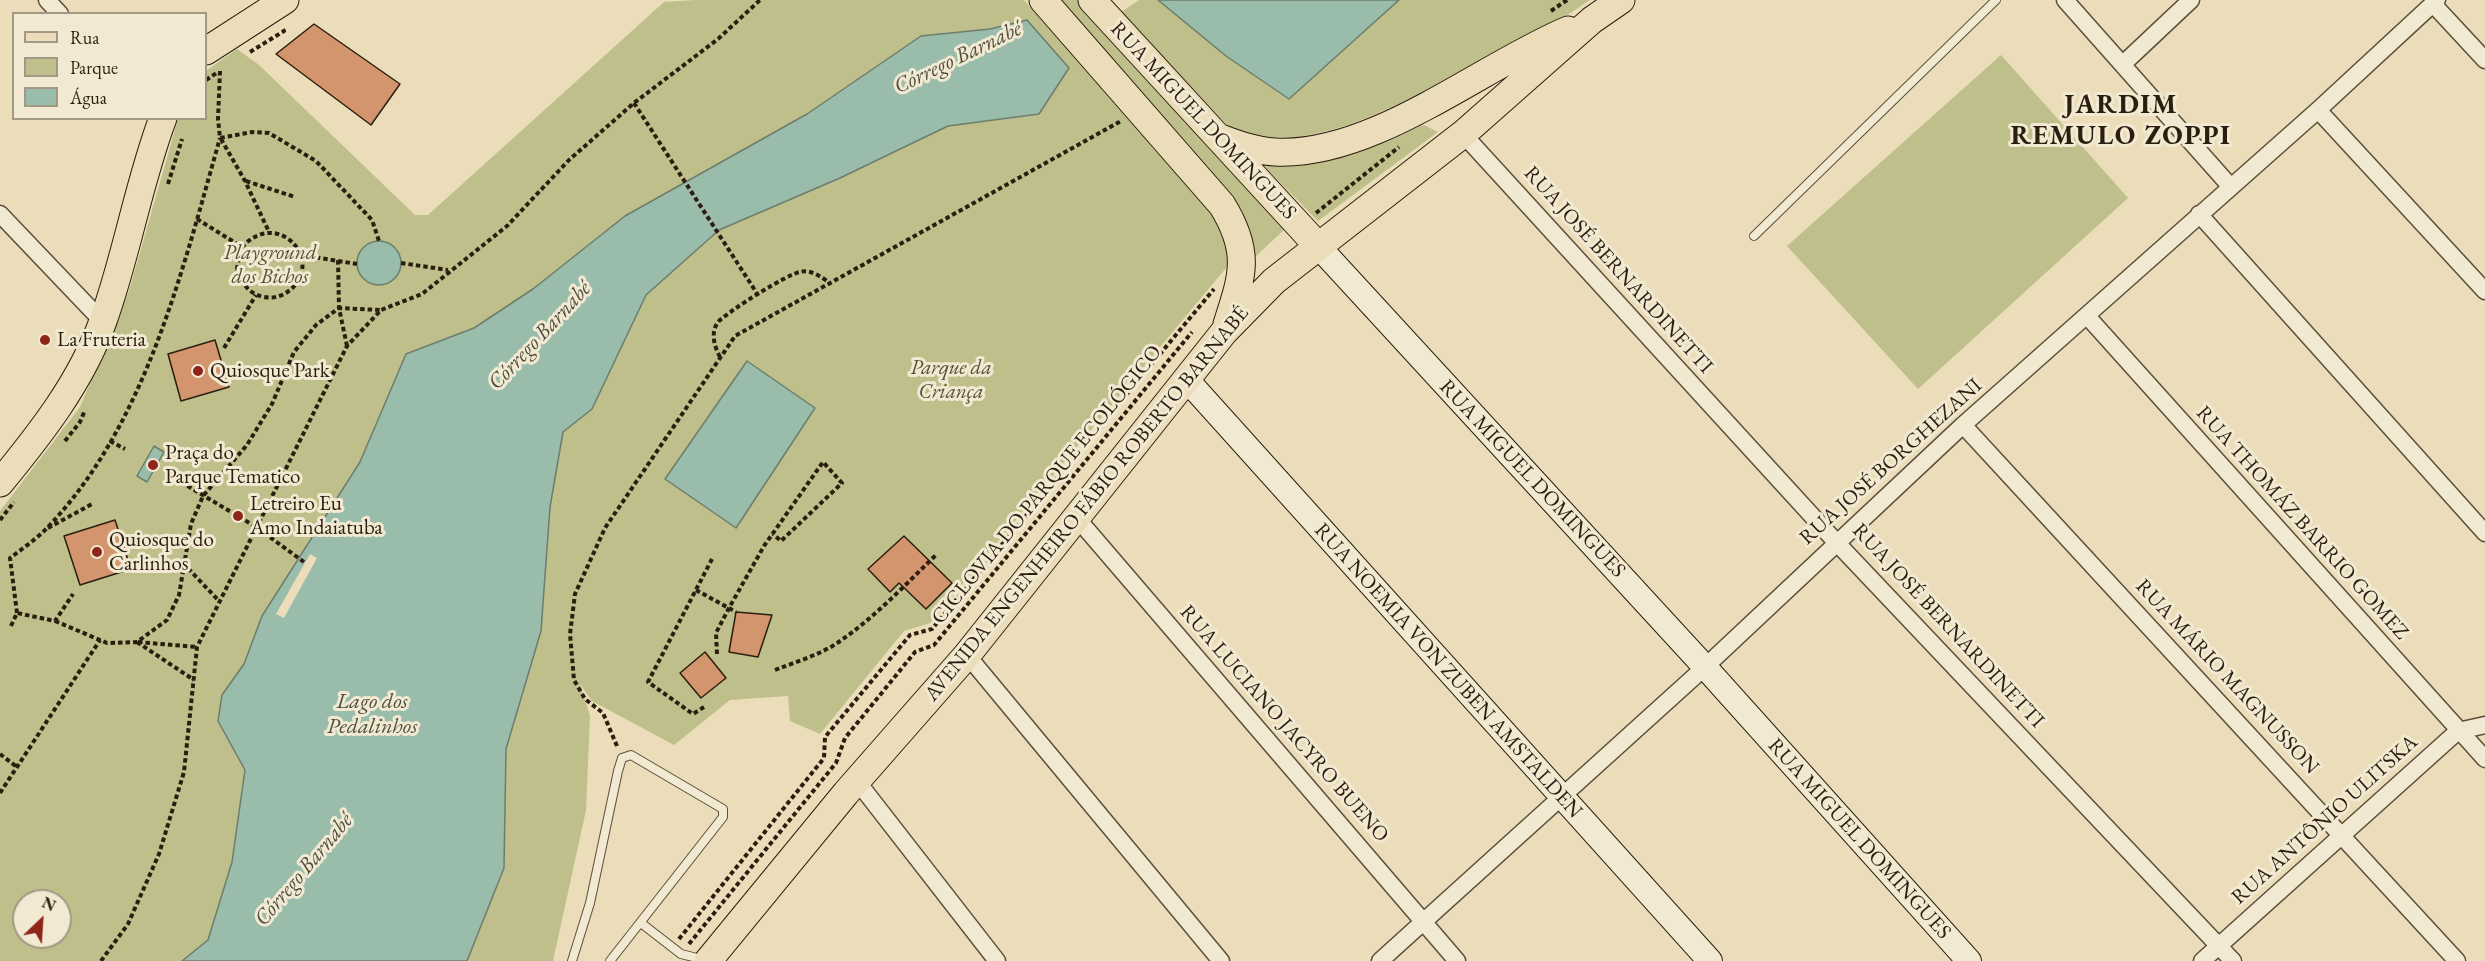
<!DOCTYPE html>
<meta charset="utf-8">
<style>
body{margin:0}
#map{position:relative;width:2485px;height:961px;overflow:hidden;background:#ebddba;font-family:"EB Garamond",serif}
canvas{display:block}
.legend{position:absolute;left:12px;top:12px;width:195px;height:108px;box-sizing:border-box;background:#f2e9d2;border:2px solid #a39884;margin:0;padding:8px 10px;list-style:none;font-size:18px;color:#2c1e0f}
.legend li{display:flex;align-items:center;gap:12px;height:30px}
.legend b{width:30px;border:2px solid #a39884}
.north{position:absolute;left:12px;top:889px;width:60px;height:60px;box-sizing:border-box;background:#f2e9d2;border:2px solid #a39884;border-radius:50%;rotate:25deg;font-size:16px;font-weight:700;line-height:24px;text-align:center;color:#2c1e0f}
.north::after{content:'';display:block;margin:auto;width:21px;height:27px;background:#8f2418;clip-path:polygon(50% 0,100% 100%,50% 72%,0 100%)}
</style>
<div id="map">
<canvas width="2485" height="961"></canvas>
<ul class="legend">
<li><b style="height:8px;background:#ebddba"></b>Rua</li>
<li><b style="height:16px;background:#bebf8b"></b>Parque</li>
<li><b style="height:16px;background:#99bcab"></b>Água</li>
</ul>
<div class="north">N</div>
</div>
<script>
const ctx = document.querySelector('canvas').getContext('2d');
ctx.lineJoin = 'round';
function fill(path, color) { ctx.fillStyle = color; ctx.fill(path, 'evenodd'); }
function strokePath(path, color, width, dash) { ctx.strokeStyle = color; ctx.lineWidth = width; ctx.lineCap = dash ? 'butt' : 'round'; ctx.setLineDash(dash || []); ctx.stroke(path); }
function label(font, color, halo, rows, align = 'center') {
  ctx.font = font + ' "EB Garamond",serif'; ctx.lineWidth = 6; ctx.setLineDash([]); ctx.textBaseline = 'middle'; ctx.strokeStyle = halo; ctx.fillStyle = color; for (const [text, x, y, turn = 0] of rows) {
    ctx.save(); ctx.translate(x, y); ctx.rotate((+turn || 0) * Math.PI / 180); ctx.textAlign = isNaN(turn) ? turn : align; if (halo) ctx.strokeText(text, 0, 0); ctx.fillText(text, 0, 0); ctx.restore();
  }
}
fill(new Path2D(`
 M696,0H1024L1219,219L1231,262L930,623L904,631L820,734L790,721L788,696L730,700L674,745L592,701L580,684L590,716L586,810L553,961H0V511L80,407L129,291L178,119L206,118V71L237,49L259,65L415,215H428L664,2ZM24,901H60V937H24Z
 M1059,0H1079L1284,230L1255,257L1247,223L1229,194Z
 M1139,0H1158L1226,56L1289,99L1399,0H1590C1543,32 1492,57 1442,83C1398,104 1350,130 1301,136C1277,139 1256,138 1233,131L1121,12Z
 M2001,55L2128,198L1918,389L1787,246Z
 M1418,122L1438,132L1318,221L1265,167Z`), '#bebf8b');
const water = new Path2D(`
 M1158,0H1399L1289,99L1226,56Z
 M1027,20L1069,68L1039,114L948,126L840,178L719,230L646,295L592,409L563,432L550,507L541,631L506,749L504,868L467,961H182L208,940L232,862L245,770L218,721L222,695L244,664L262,616L360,462L406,354L474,328L533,289L625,216L807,114L921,36L990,29Z
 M357 263a22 22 0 1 1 44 0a22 22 0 1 1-44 0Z
 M747,361L815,408L736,528L665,479Z
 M154,446L164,452L147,482L137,476Z`);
fill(water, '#99bcab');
strokePath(water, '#6d7d6d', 1.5);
fill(new Path2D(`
 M310,554L317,558L284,618L276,614Z`), '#ebddba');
const building = new Path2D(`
 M314,24L400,84L371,125L276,54Z
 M215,340L229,387L181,401L168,354Z
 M115,520L131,569L80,585L64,536Z
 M904,536L952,583L926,609L899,583L890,592L868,569Z
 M736,612L772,615L758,657L729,652Z
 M705,652L726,678L701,698L680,673Z`);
fill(building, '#d2956d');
strokePath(building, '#2c1e0f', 1.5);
const lane = new Path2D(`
 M1754,236L1996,0
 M641,923L681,954L705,960
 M572,961L590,903L618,771L622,758L631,755L723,809V817L610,961`);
const street = new Path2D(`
 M47,0L60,14
 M2065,0L2230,186
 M2433,4L2485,60
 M2123,64L2191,0
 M2318,110L2485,291
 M1463,134L1836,542L2233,961
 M0,214L103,322
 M2199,214L2485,533
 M2087,316L2485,759
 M1963,425L2457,961
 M1076,517L1457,961
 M967,655L1221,961
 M857,781L997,961
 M1380,961L1705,667L1963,425L2318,110L2437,0
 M2202,961L2458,731L2485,725`);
const secondary = new Path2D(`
 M1318,246L1705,667L1969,961
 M1187,380L1710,961`);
const primary = new Path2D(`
 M1043,0L1222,205C1251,252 1243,275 1227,324
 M1092,0L1318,246
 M206,51L285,0
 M1218,137C1236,144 1255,151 1275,152C1373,157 1480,67 1568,30
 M0,483C41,433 81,382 103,321C127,255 138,184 163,118
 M708,961L846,793L967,655L1224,332L1274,281L1463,134L1592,20L1621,0`);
strokePath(lane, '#5c4e3a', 10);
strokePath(street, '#5c4e3a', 19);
strokePath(secondary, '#2c1e0f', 26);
strokePath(primary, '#2c1e0f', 29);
strokePath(new Path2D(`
 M1551,11L1567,0
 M250,52L284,31L282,28
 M220,71L218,119L220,138L252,132L269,133L316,161L372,220L379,241
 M206,80L218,72
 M634,103L758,295
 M221,139L245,181L269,232
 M246,181L295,197
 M168,184L182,139
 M1316,213L1399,147
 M197,219L242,247C279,207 325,262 290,290C283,296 273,299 264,297C248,294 241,282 237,268L242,247
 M301,255L357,264
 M401,263L448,270
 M347,346L339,308L380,310
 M224,348L256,295
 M720,357C714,346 710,331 719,321C729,311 787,274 800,272C811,269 821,277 830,283
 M65,441L80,422L85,410
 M110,441L125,449
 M181,482L256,527L304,562
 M0,520L14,502
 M48,528L92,504
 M183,563L219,601
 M696,590L736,612
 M17,613L10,558C22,549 35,540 46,529C145,427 182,272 220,138
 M55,621L107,643L137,642L167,620L179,595L191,524L203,496L247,445L272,404L294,352L316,325L339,308L338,260
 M11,626L17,613L55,621L73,594
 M137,642L194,680
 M138,642L197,647
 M717,654L716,633L729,608L764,546L823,462L842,483L781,541L773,534
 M775,670C798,661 823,654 843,639C877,615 906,584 936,555
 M704,707L693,714L648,682L712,559
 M617,746L603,713L585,699L574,680L570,634L575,594L605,528L735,336L1121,121
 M0,754L17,767
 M0,793L100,640
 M679,939L824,758L825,737L910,635L932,629L1214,289
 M689,944L836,763L845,738L915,652L934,645L1192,332
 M101,961L128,924L159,854L184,772L197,647L347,346L381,310L422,294L507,226L569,160L634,103L718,39L760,0`), '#2c1e0f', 4, [4.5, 3]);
strokePath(lane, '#f2e9d2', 8);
strokePath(street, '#f2e9d2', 16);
strokePath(secondary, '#f2e9d2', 24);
strokePath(primary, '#ebddba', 27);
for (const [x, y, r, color] of [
 [45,340,6,"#8f2418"],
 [198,371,6,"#8f2418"],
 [153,465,6,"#8f2418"],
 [238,516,6,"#8f2418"],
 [97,552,6,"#8f2418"]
]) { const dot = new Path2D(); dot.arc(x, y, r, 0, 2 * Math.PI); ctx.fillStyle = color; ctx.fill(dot); strokePath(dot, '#f2e9d2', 2); }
label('21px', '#2c1e0f', '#f2e9d2', [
 ["RUA MIGUEL DOMINGUES",1203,121,47],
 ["RUA JOSÉ BERNARDINETTI",1618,270,48],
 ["RUA JOSÉ BORGHEZANI",1891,462,-42],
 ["RUA MIGUEL DOMINGUES",1532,479,47],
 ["CICLOVIA DO PARQUE ECOLÓGICO",1047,485,-51],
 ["AVENIDA ENGENHEIRO FÁBIO ROBERTO BARNABÉ",1087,504,-51],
 ["RUA THOMÁZ BARRIO GOMEZ",2302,523,48],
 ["RUA JOSÉ BERNARDINETTI",1948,626,47],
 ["RUA NOEMIA VON ZUBEN AMSTALDEN",1448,671,48],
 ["RUA MÁRIO MAGNUSSON",2227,677,47],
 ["RUA LUCIANO JACYRO BUENO",1284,724,49],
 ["RUA ANTÔNIO ULITSKA",2325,820,-42],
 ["RUA MIGUEL DOMINGUES",1859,839,48]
]);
label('italic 21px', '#584e34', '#f2e9d2', [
 ["Playground",270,253],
 ["dos Bichos",270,277],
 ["Parque da",951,368],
 ["Criança",951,392]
]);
label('21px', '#2c1e0f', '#f2e9d2', [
 ["La Fruteria",57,340],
 ["Quiosque Park",210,371],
 ["Praça do",165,453],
 ["Parque Tematico",165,477],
 ["Letreiro Eu",250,504],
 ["Amo Indaiatuba",250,528],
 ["Quiosque do",109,540],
 ["Carlinhos",109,564]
], 'left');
label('italic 22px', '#4d4d3e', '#f2e9d2', [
 ["Córrego Barnabé",958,58,-26],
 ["Córrego Barnabé",540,336,-47],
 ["Lago dos",372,702],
 ["Pedalinhos",372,727],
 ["Córrego Barnabé",304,870,-50]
]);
ctx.letterSpacing = '1.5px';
label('bold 27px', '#2c1e0f', '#f2e9d2', [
 ["JARDIM",2121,106],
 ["REMULO ZOPPI",2121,137]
]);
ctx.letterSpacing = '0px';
</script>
